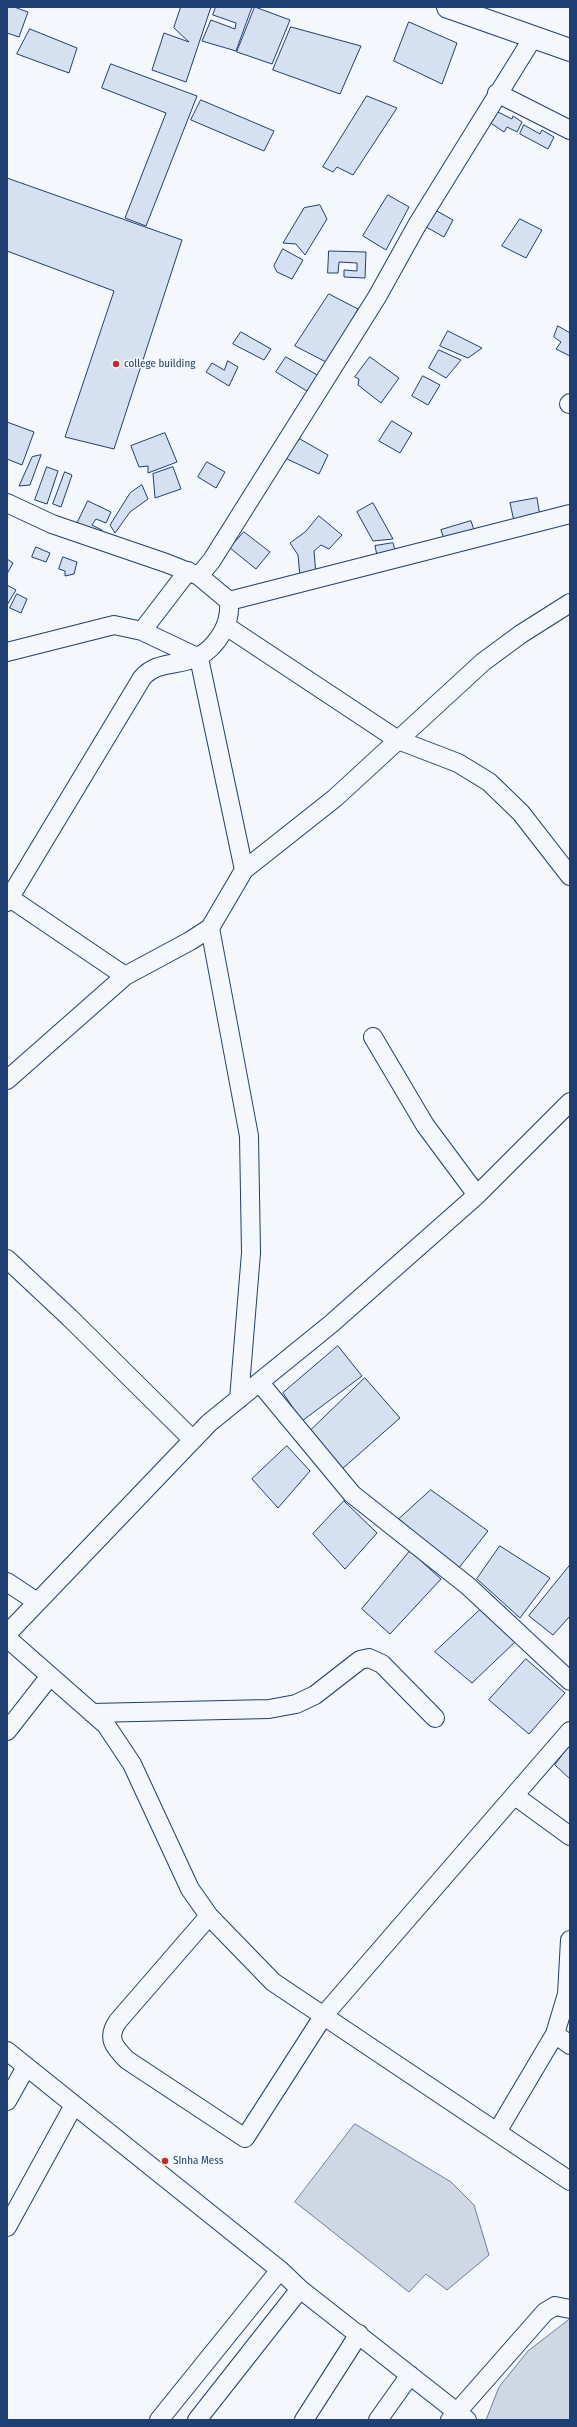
<!DOCTYPE html>
<style>
body{margin:0}
#map{position:relative;width:577px;height:2427px;overflow:hidden;background:#f4f7fb;font-family:"Fira Sans Condensed",sans-serif}
canvas{display:block}
.frame{position:absolute;inset:0;border:8px solid #1d3f73;pointer-events:none}
</style>
<div id="map">
<canvas width="577" height="2427"></canvas>
<div class="frame"></div>
</div>
<script>
const ctx = document.querySelector('canvas').getContext('2d');
ctx.lineJoin = 'round';
function fill(path, color) { ctx.fillStyle = color; ctx.fill(path, 'evenodd'); }
function strokePath(path, color, width, dash) { ctx.strokeStyle = color; ctx.lineWidth = width; ctx.lineCap = dash ? 'butt' : 'round'; ctx.setLineDash(dash || []); ctx.stroke(path); }
function label(font, color, halo, rows, align = 'center') {
  ctx.font = font + ' "Fira Sans Condensed",sans-serif'; ctx.lineWidth = 3; ctx.setLineDash([]); ctx.textBaseline = 'middle'; ctx.strokeStyle = halo; ctx.fillStyle = color; for (const [text, x, y, turn = 0] of rows) {
    ctx.save(); ctx.translate(x, y); ctx.rotate((+turn || 0) * Math.PI / 180); ctx.textAlign = isNaN(turn) ? turn : align; if (halo) ctx.strokeText(text, 0, 0); ctx.fillText(text, 0, 0); ctx.restore();
  }
}
const water = new Path2D(`
 M355,2124L451,2182L474,2205L489,2255L447,2290L426,2274L409,2292L295,2202Z
 M570,2319V2420H486L499,2387L528,2351Z`);
fill(water, '#cfd7e4');
strokePath(water, '#687fa3', 1);
const building = new Path2D(`
 M7,7H14L28,12L19,37L7,33Z
 M181,7H211L186,82L152,70L164,33L189,42L174,28Z
 M216,7H252L236,51L202,41L211,20L235,29L236,23L213,15Z
 M255,7L290,20L272,64L237,52Z
 M409,22L457,43L442,84L394,61Z
 M291,27L361,46L340,94L273,70Z
 M30,29L77,48L69,73L17,54Z
 M111,64L197,96L146,226L125,218L166,113L102,88Z
 M367,96L397,108L353,175L337,167L333,172L323,167Z
 M201,100L274,131L264,151L191,120Z
 M492,109L512,119L513,116L522,122L517,132L507,127L504,132L489,122Z
 M524,125L540,134L542,130L554,137L548,149L520,134Z
 M7,178L182,240L114,449L65,437L114,291L7,251Z
 M388,195L409,207L386,250L363,236Z
 M320,205L327,219L305,255L296,244L283,243L304,208Z
 M435,210L453,220L444,237L426,227Z
 M520,219L542,230L526,258L502,246Z
 M283,249L303,260L292,279L277,272L274,266Z
 M329,251L366,252L365,278L344,277V270L357,271V263L339,262L338,273H328Z
 M329,294L358,309L328,363L295,346Z
 M558,326L570,333V356L556,349L561,342L554,337Z
 M448,331L482,348L468,358L440,346Z
 M241,332L271,349L264,360L233,344Z
 M439,350L461,360L446,378L429,368Z
 M286,357L319,376L310,393L276,372Z
 M370,357L399,378L381,403L358,385L359,379L355,377Z
 M228,361L238,367L229,386L206,372L212,363L224,370Z
 M423,376L440,385L428,405L412,396Z
 M392,421L412,433L400,453L379,441Z
 M7,422L34,432L22,465L7,459Z
 M165,433L177,462L148,473V466L139,467L131,446Z
 M300,439L328,455L319,474L285,458Z
 M41,455L30,485L19,486L32,457Z
 M207,462L225,472L216,488L198,477Z
 M47,467L58,471L47,504L35,500Z
 M173,467L181,489L155,498L153,474Z
 M65,472L72,475L61,507L53,504Z
 M142,485L148,499L130,512L115,533L110,525L130,493Z
 M537,498L540,516L514,521L510,503Z
 M88,501L111,512L106,523L96,519L92,525L102,530L99,536L76,526Z
 M373,503L393,539L373,541L357,512Z
 M319,516L342,535L329,549L321,545L314,551L316,575L300,576L298,555L290,543L305,532Z
 M471,521L475,533L445,542L441,530Z
 M244,532L270,552L256,569L230,548Z
 M393,543L397,557L378,560L375,546Z
 M36,547L50,553L46,562L32,557Z
 M63,557L77,562L74,574L65,576V571L59,569Z
 M7,559L13,563L7,574Z
 M7,585L16,590L7,605Z
 M17,594L27,599L21,613L10,608Z
 M338,1346L362,1376L302,1421L283,1393Z
 M365,1378L400,1418L342,1469L308,1433Z
 M287,1446L310,1471L278,1508L252,1479Z
 M431,1490L488,1531L458,1569L399,1519Z
 M344,1501L377,1533L345,1569L313,1534Z
 M500,1546L550,1578L520,1618L477,1579Z
 M410,1551L441,1579L390,1634L362,1609Z
 M570,1565V1616L553,1635L529,1616Z
 M480,1610L516,1641L472,1683L435,1652Z
 M526,1659L565,1693L529,1734L489,1700Z
 M570,1745V1779L555,1765Z`);
fill(building, '#d5e0f0');
strokePath(building, '#1d3f73', 1);
const minor = new Path2D(`
 M497,93L570,130
 M569,404L570,403
 M7,503L52,524L166,563L199,576
 M229,601L570,514
 M226,626L398,740L458,763L489,782L521,813L570,876
 M142,631L188,571
 M7,652L114,625L142,631L199,658L244,870L210,928L249,1136L251,1253L239,1399
 M244,870L335,798L483,662L521,634L570,603
 M7,896L125,976L190,941L210,928
 M7,902L142,678C163,653 197,676 222,633C228,623 230,614 229,601L199,576L212,560L377,297L417,225L534,36
 M373,1037L425,1125L477,1195
 M7,1080L125,976
 M7,1259L70,1318L193,1440
 M260,1383L352,1494L468,1586L570,1681
 M7,1582L37,1602
 M7,1634L209,1423L331,1324L477,1195L570,1102
 M7,1638L106,1725L132,1764L190,1889L209,1916L273,1982L570,2181
 M92,1713L269,1709L296,1704L315,1695L360,1660L369,1658L382,1664L435,1718
 M7,1731L50,1676
 M515,1796L570,1836
 M209,1916L118,2021C106,2038 114,2047 127,2060L245,2138L324,2015L570,1731
 M555,2034L570,2045
 M7,2051L280,2270L300,2289L467,2420
 M7,2101L26,2067
 M497,2132L555,2034L567,1994L570,1940
 M7,2227L74,2105
 M159,2420L280,2270
 M197,2420L300,2289
 M304,2420L359,2334
 M378,2420L410,2375
 M450,2420L545,2312L555,2306L570,2309`);
const tertiary = new Path2D(`
 M448,7L570,50`);
strokePath(minor, '#1d3f73', 20);
strokePath(tertiary, '#1d3f73', 24);
strokePath(minor, '#f4f7fb', 18);
strokePath(tertiary, '#f4f7fb', 22);
for (const [x, y, r, color] of [
 [116,364,4,"#c62828"],
 [165,2161,4,"#c62828"]
]) { const dot = new Path2D(); dot.arc(x, y, r, 0, 2 * Math.PI); ctx.fillStyle = color; ctx.fill(dot); strokePath(dot, '#f4f7fb', 1.5); }
label('11px', '#1d3f73', '#f4f7fb', [
 ["college building",124,364],
 ["SInha Mess",173,2161]
], 'left');
</script>
